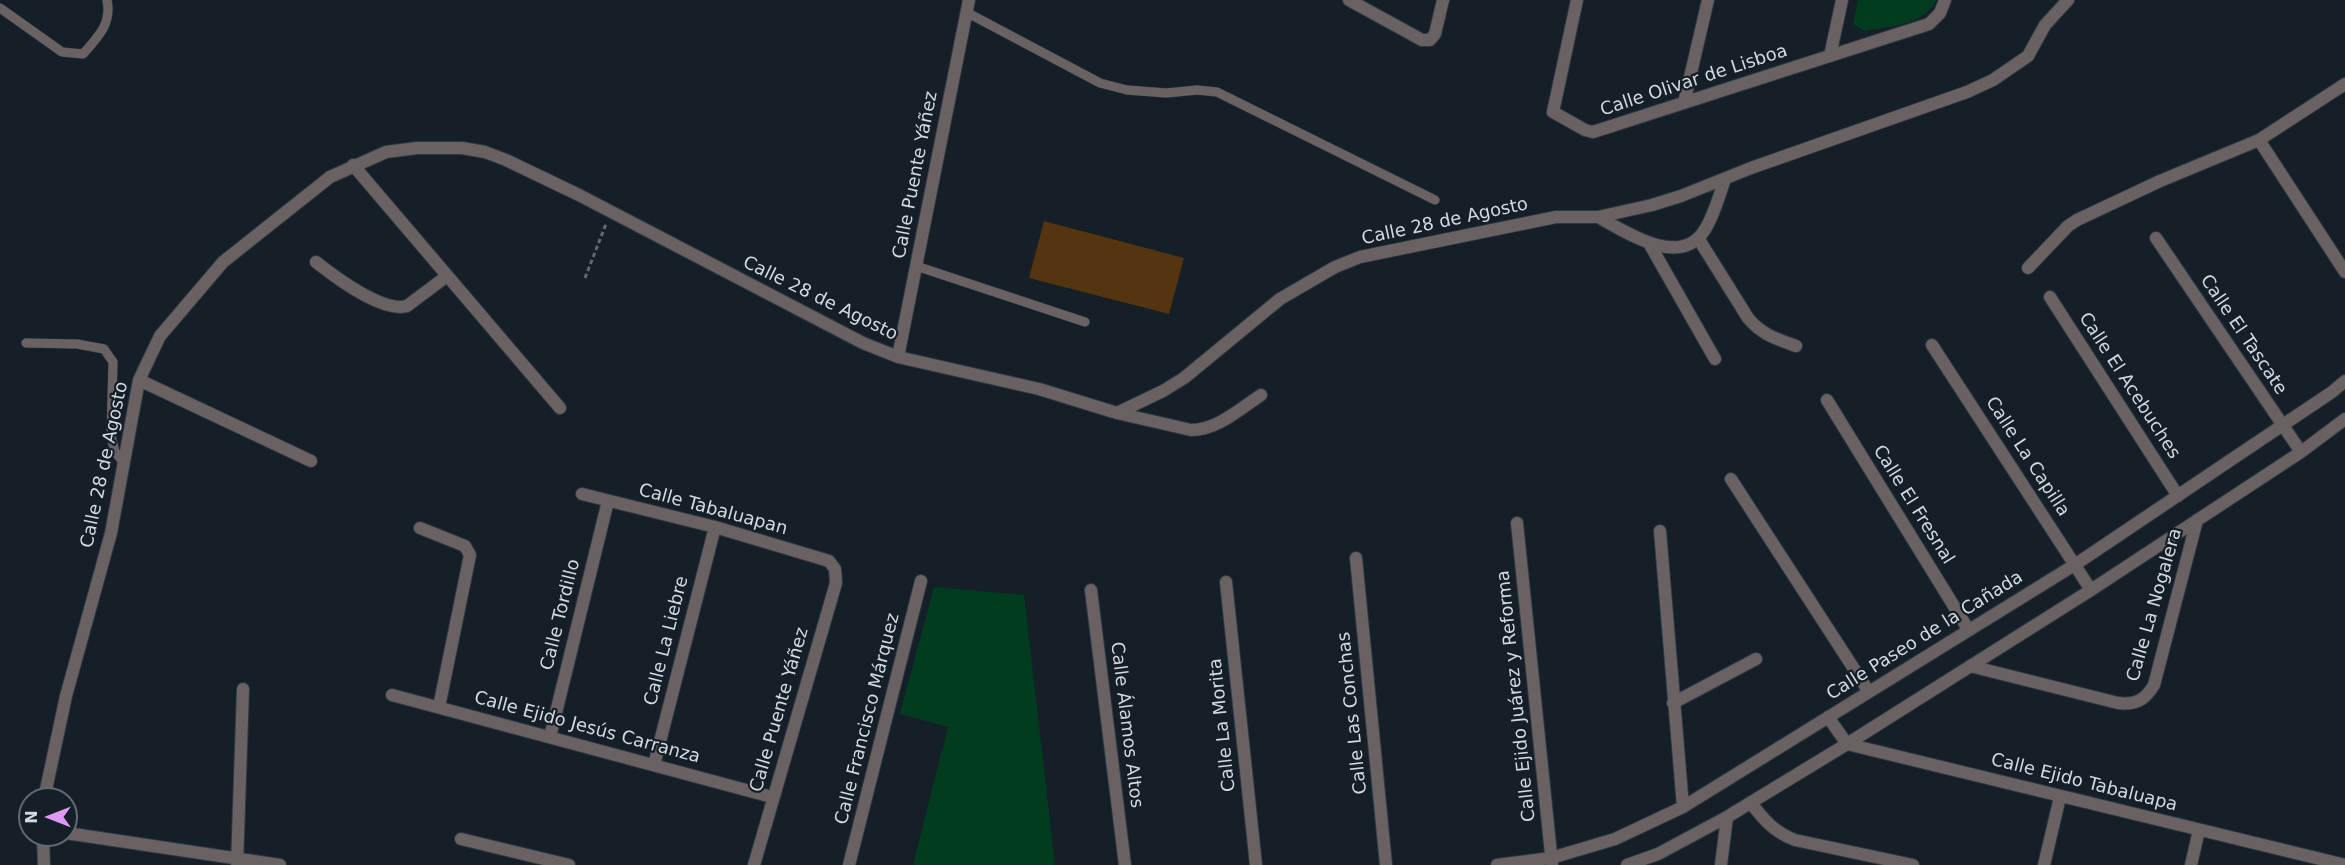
<!DOCTYPE html>
<meta charset="utf-8">
<style>
body{margin:0}
#map{position:relative;width:2345px;height:865px;overflow:hidden;background:#151f28;font-family:"DejaVu Sans",sans-serif}
canvas{display:block}
.north{position:absolute;left:18px;top:787px;width:60px;height:60px;box-sizing:border-box;background:#151f28;border:2px solid #616971;border-radius:50%;rotate:270deg;font-size:16px;font-weight:700;line-height:24px;text-align:center;color:#d2d9df}
.north::after{content:'';display:block;margin:auto;width:21px;height:27px;background:#dd99f3;clip-path:polygon(50% 0,100% 100%,50% 72%,0 100%)}
</style>
<div id="map">
<canvas width="2345" height="865"></canvas>
<div class="north">N</div>
</div>
<script>
const ctx = document.querySelector('canvas').getContext('2d');
ctx.lineJoin = 'round';
function fill(path, color) { ctx.fillStyle = color; ctx.fill(path, 'evenodd'); }
function strokePath(path, color, width, dash) { ctx.strokeStyle = color; ctx.lineWidth = width; ctx.lineCap = dash ? 'butt' : 'round'; ctx.setLineDash(dash || []); ctx.stroke(path); }
function label(font, color, halo, rows, align = 'center') {
  ctx.font = font + ' "DejaVu Sans",sans-serif'; ctx.lineWidth = 4.5; ctx.setLineDash([]); ctx.textBaseline = 'middle'; ctx.strokeStyle = halo; ctx.fillStyle = color; for (const [text, x, y, turn = 0] of rows) {
    ctx.save(); ctx.translate(x, y); ctx.rotate((+turn || 0) * Math.PI / 180); ctx.textAlign = isNaN(turn) ? turn : align; if (halo) ctx.strokeText(text, 0, 0); ctx.fillText(text, 0, 0); ctx.restore();
  }
}
fill(new Path2D(`
 M1858,0H1936C1925,25 1890,26 1865,31L1853,24Z
 M934,587L1024,595L1055,865H913L948,727L900,714Z`), '#023c1f');
fill(new Path2D(`
 M1044,221L1184,258L1169,314L1029,278Z`), '#54350f');
const lane = new Path2D(`
 M0,8L62,52L83,54C98,37 112,24 107,0
 M966,12L1100,83L1127,90L1166,93L1197,90L1217,92L1435,200
 M916,266L1085,322
 M26,343L77,344L104,349L113,362L111,436L115,452L125,464`);
const street = new Path2D(`
 M1349,0L1422,40H1430L1435,34L1443,0
 M1577,0L1553,112L1585,130L1593,132L1929,24L1940,13L1945,0
 M1830,56L1842,0
 M1684,103L1708,0
 M2259,140L2345,272
 M353,165L560,408
 M1598,217C1625,231 1679,269 1704,231C1714,216 1719,196 1725,179
 M1698,238L1748,318C1762,335 1777,339 1796,346
 M2156,238L2301,452
 M1649,243L1715,359
 M316,262C335,277 383,313 407,306L447,276
 M2028,268L2068,226L2077,220L2160,181L2259,140L2345,84
 M2050,297L2178,496
 M1932,345L2091,590
 M898,357L969,0
 M139,380L311,461
 M1827,400L1968,629
 M1117,413L1191,430C1217,430 1240,409 1261,395
 M1731,479L1869,692
 M582,494L715,527L829,561L835,569L836,583L754,865
 M1517,523L1552,864
 M420,528L465,546L470,555L439,707
 M1660,531L1683,807
 M1356,558L1386,865
 M1226,582L1256,865
 M1091,590L1125,865
 M1970,666L2118,703C2136,705 2145,700 2154,685L2197,520
 M392,695L772,797
 M1673,703L1756,659
 M1828,717L1847,744L2345,865
 M550,737L608,501
 M654,765L715,527
 M44,799L66,696L111,533L139,380L160,336L223,262L330,177L386,152L417,148H462L485,152L506,160L579,195L863,343L898,357L1039,389L1117,413L1163,391L1184,378L1280,299L1335,267L1360,257L1556,217H1598L1652,205L1681,196L1751,168L1967,92L1993,80L2028,56L2045,25L2068,0
 M1751,803C1764,820 1774,832 1795,840L1913,865
 M66,833L280,865
 M43,835L44,865
 M461,839L569,865
 M237,865L243,689
 M849,865L921,581
 M1497,865L1551,858L1615,839L1683,807L2076,564L2332,392L2345,381
 M1627,865L1658,854L1727,817L1847,744L2091,590L2301,452L2345,419
 M1721,865L1727,817
 M2044,865L2060,797
 M2191,865L2199,830`);
strokePath(lane, '#2f3942', 10);
strokePath(street, '#2f3942', 14);
strokePath(new Path2D(`
 M585,278L606,224`), '#606971', 3, [4.5, 3]);
strokePath(lane, '#6a6262', 9);
strokePath(street, '#6a6262', 12);
label('18px', '#d2d9df', '#151f28', [
 ["Calle Olivar de Lisboa",1694,81,-18],
 ["Calle Puente Yáñez",916,175,-79],
 ["Calle 28 de Agosto",1445,222,-12],
 ["Calle 28 de Agosto",820,299,26],
 ["Calle El Tascate",2243,335,56],
 ["Calle El Acebuches",2129,386,57],
 ["Calle La Capilla",2027,457,57],
 ["Calle 28 de Agosto",105,465,-78],
 ["Calle El Fresnal",1913,505,58],
 ["Calle Tabaluapan",713,510,15],
 ["Calle La Nogalera",2155,605,-74],
 ["Calle Tordillo",561,615,-76],
 ["Calle Paseo de la Cañada",1925,636,-32],
 ["Calle La Liebre",667,641,-76],
 ["Calle Ejido Juárez y Reforma",1517,696,-96],
 ["Calle Puente Yáñez",780,710,-74],
 ["Calle Las Conchas",1353,713,-96],
 ["Calle Francisco Márquez",868,719,-76],
 ["Calle Álamos Altos",1126,725,83],
 ["Calle La Morita",1223,725,-96],
 ["Calle Ejido Jesús Carranza",587,728,15],
 ["Calle Ejido Tabaluapa",2084,783,14]
]);
</script>
